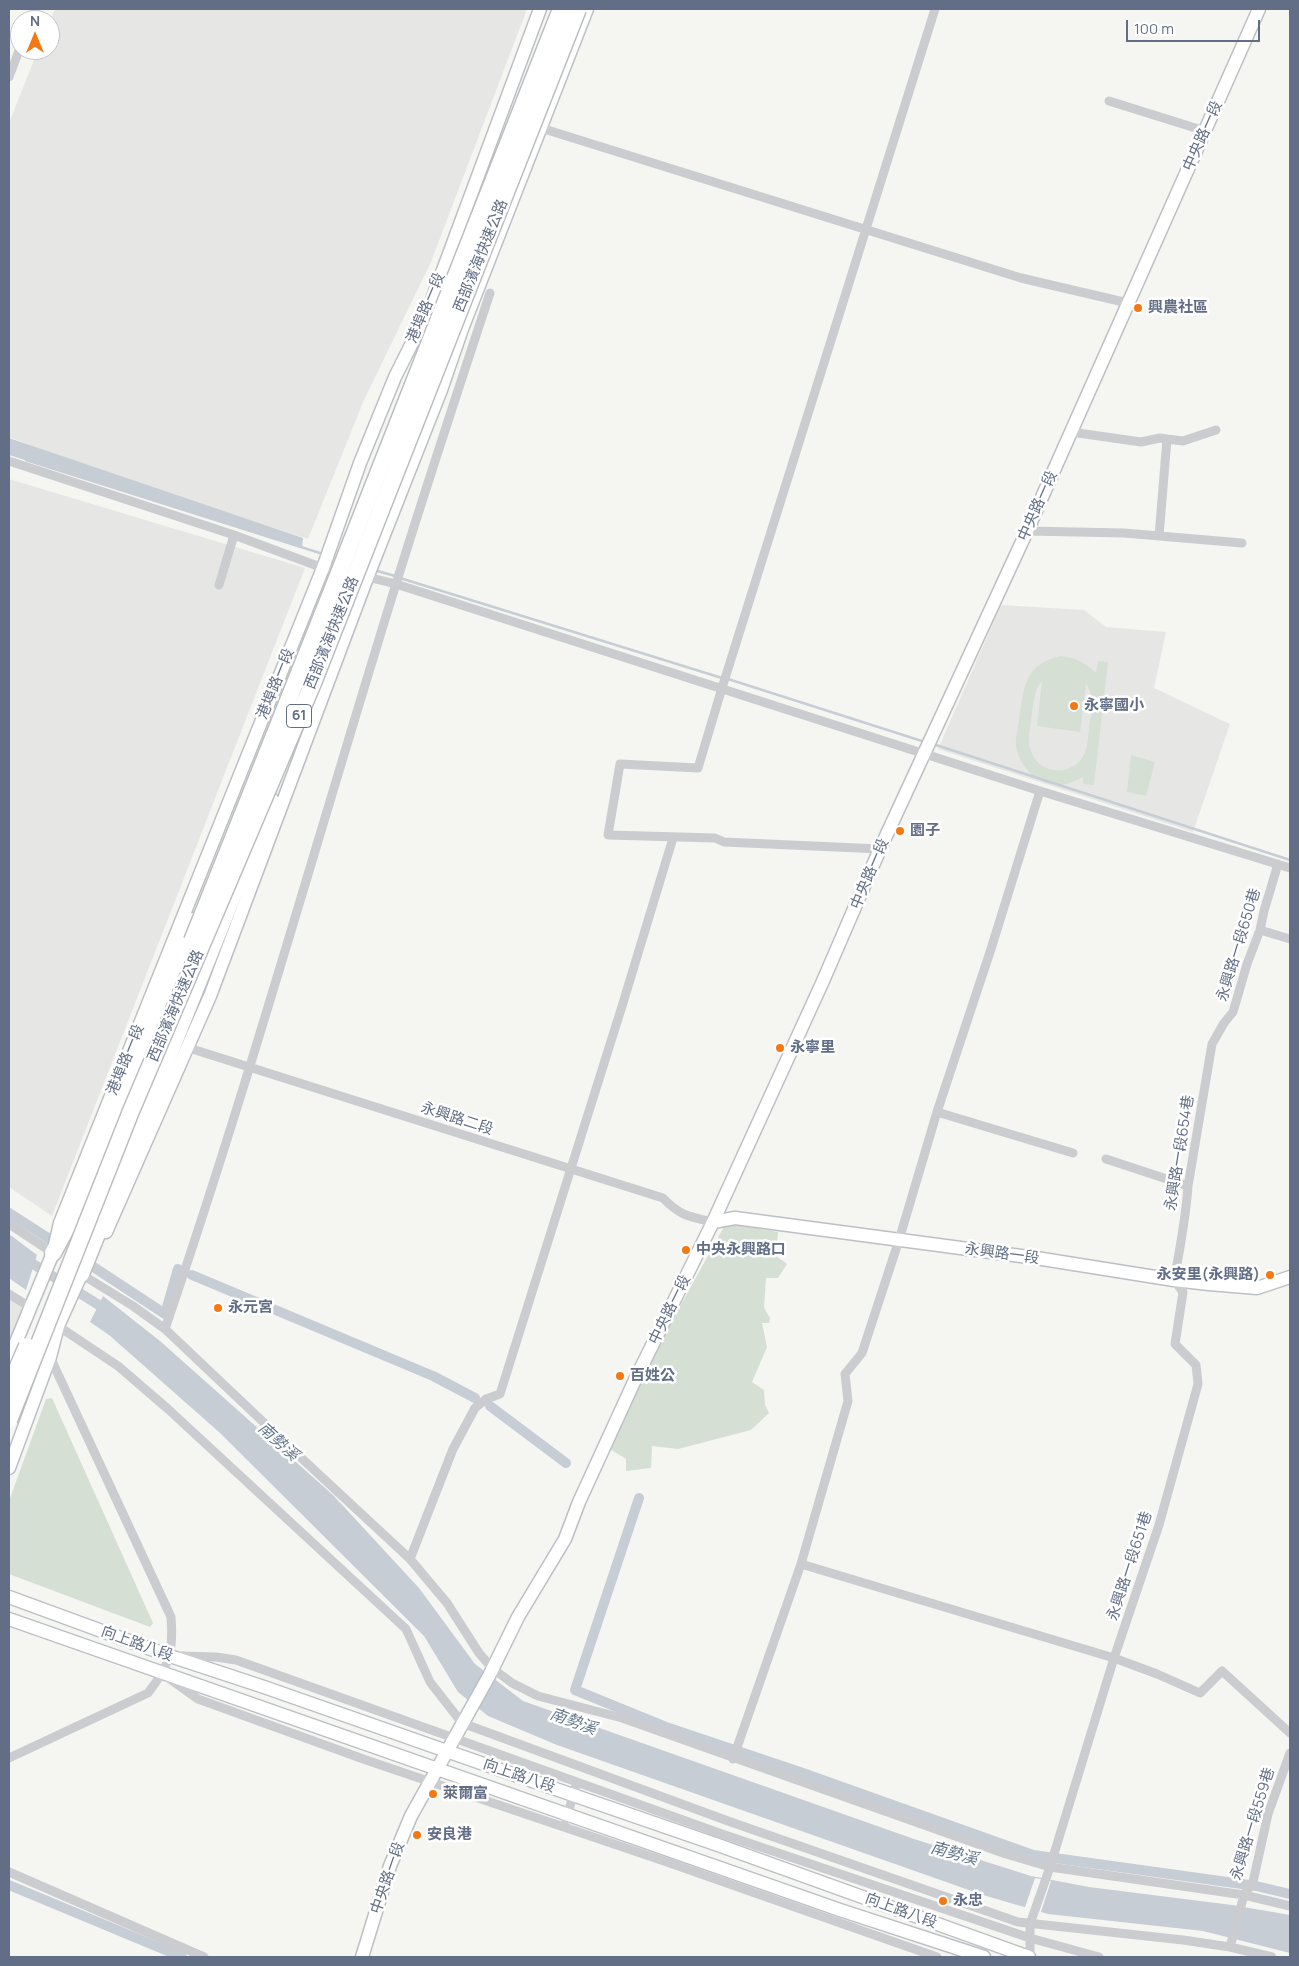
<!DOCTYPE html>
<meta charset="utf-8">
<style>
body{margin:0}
#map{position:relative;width:1299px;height:1966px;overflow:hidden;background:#f5f6f2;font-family:Manrope,sans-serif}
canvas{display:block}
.frame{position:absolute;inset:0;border:10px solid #626e86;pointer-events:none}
.north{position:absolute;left:10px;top:10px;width:50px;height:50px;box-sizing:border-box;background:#fff;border:1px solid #c0c5cf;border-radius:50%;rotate:0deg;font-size:14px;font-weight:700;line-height:20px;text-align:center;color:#626e86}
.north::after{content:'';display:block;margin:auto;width:18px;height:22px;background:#f57813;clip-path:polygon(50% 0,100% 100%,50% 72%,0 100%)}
.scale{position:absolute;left:1126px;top:20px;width:134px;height:22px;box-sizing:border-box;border:2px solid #626e86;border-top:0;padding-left:6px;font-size:15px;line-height:18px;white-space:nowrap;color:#626e86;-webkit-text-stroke:4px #fff;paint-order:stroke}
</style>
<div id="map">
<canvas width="1299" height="1966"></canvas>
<div class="frame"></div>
<div class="north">N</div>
<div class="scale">100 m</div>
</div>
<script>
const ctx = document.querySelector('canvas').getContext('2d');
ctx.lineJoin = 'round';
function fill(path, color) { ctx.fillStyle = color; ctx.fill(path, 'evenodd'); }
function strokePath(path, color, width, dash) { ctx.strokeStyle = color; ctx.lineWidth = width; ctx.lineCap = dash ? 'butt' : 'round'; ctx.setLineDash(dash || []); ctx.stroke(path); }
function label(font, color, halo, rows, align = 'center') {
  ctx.font = font + ' Manrope,"Noto Sans TC",sans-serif'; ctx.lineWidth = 5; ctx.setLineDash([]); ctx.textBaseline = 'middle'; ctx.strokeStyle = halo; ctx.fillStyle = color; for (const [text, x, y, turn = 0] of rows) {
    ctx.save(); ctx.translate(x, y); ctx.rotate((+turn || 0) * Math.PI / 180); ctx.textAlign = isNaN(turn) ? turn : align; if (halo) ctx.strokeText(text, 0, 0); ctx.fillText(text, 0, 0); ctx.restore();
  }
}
fill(new Path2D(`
 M55,9H527L431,262L364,400L308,539L106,474L9,437V123L38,50H50V21Z
 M9,479L305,568L52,1216L9,1187Z
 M1001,605L1084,610L1106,627L1166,632L1154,688L1230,724L1193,832L938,749Z
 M9,1299L23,1307L11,1349L9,1350Z`), '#e6e7e5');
fill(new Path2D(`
 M1061,656C1076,658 1085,662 1096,673L1098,661L1108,662L1094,785L1083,784V776C1055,797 1023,778 1016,747C1015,739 1018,728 1019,720C1024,687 1024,664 1061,656ZM1042,681L1037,726L1080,732L1086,684C1095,696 1091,714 1089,728C1088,737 1088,747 1084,755C1074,775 1042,776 1032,754C1026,742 1031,726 1032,713C1034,701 1034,690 1042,681Z
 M1131,755L1155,762L1146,796L1127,792Z
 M726,1223L778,1232L776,1256L787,1264L778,1278H766L764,1308L770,1318L769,1323H762L767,1347L752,1382L764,1390L765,1405L769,1413L751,1430L678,1449L652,1446L651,1468L626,1471V1459L610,1449L668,1324L677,1312Z
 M52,1398L153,1623L150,1627L9,1574V1501L46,1399Z`), '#d5dfd3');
fill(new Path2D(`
 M9,438L303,538L302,548L9,455Z
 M9,1234L37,1255L26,1290L9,1278Z
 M103,1296L160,1341L333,1495L419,1588L475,1664L523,1701L914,1839L1031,1876L1089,1887L1232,1905L1290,1915V1953L1203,1931L1048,1914L983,1895L557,1745L488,1716L458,1692L424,1636L219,1432L109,1335L90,1322Z`), '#c6cdd4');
fill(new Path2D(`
 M1035,1878L1051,1881L1040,1915L1024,1910Z`), '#f5f6f2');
strokePath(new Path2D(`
 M26,460L323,554
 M374,570L395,576
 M400,578L722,678
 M728,679L925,742
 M933,744L1290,860`), '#c6cdd4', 2.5);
strokePath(new Path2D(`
 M9,1213L51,1240
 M9,1249L110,1312
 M92,1266L165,1314L178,1269
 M192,1275L433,1376L475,1398
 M490,1406L566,1463
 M639,1498L575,1690L666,1727L803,1773L1033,1855L1256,1886L1290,1894
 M9,1885L182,1957`), '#c6cdd4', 10);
const secondary = new Path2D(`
 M713,1222L735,1218L1036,1258L1174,1280L1209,1284L1257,1288L1290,1277
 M106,1232L210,996L367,578L441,390L462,329L587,9
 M9,1359L53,1253L60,1223L323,568L360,463L395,377L427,313L540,9
 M9,1468L50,1357L58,1326L85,1266
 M9,1597L170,1656L264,1687L515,1775L718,1845L1029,1957
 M9,1619L840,1910L984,1957
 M362,1957L390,1866L411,1816L489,1676L518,1617L565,1539L579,1502L634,1382L713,1222L823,981L880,849L1027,531L1259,9`);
const highway = new Path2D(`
 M53,1253L81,1201L192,921
 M81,1274L271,801`);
strokePath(secondary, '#bcbfc4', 15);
strokePath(highway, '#bbbdc0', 19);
strokePath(new Path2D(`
 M31,20L35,9
 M9,77L20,48
 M1109,101L1205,131
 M541,128L1021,278L1128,303
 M1071,432L1141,442L1160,438L1167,439L1159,536
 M1167,439L1183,441L1216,430
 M9,461L234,535L323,568L343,571
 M1027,531L1124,533L1242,543
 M363,576L396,584L1040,791L1290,868
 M219,585L234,535
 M880,849L724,842L715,838L608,835L620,764L698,768L722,688L935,9
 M1260,930L1290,939
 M189,1048L663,1198C680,1216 690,1217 713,1222
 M937,1112L1073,1153
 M1106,1159L1188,1186
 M9,1224L53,1253
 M81,1274L133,1306L165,1329L297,1454L410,1559L447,1603L479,1653L492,1668L512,1683L538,1696L622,1718L1006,1854L1050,1867L1244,1895L1290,1906
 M9,1294L30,1307
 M58,1326L118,1366L168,1409L406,1629L430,1682L462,1723L728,1821L1018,1922L1183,1940L1230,1947L1272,1957
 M165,1329C249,1083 319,832 396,584C426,487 458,390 490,293
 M410,1559L453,1449L475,1408L486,1399L500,1394L623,1003L673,838
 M801,1564L1114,1658L1157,1674L1200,1693L1222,1671L1290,1733
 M182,1656L216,1657L236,1660L722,1834L1030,1938L1099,1957
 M170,1679L198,1699L366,1760L664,1861L937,1957
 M9,1758L148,1693C169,1666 174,1652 171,1617L50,1357
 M733,1759L801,1564L848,1401L845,1374L862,1353L899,1240L937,1112L991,949L1040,791
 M566,1820L577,1782
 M9,1872L204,1957
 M1230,1947L1244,1895L1253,1882L1268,1814L1290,1753
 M1030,1957V1924L1050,1867L1114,1658L1159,1525L1198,1384L1196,1365L1175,1344L1183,1292L1174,1280C1180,1249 1186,1218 1188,1186L1212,1044L1224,1023L1233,1012L1247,964L1260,930L1264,911L1278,864`), '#caccd0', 9);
strokePath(secondary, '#fff', 12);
strokePath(highway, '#fff', 16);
const highwayBridge = new Path2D(`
 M192,941L333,588L561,9
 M9,1387L27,1346
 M9,1420L131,1111L313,683L578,9`);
strokePath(highwayBridge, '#bbbdc0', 19, []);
strokePath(highwayBridge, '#fff', 16);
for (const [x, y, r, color] of [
 [1138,308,5,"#f57813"],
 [1074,706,5,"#f57813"],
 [900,831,5,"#f57813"],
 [780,1048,5,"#f57813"],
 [686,1250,5,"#f57813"],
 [1270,1275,5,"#f57813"],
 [218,1308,5,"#f57813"],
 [620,1376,5,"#f57813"],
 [433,1794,5,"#f57813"],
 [417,1835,5,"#f57813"],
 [943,1901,5,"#f57813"]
]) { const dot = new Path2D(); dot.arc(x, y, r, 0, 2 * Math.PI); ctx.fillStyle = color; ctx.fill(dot); strokePath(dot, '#fff', 2); }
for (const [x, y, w] of [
 [299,716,25]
]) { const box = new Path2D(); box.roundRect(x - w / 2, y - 11.5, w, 23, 4); ctx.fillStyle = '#fff'; ctx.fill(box); strokePath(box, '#626e86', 1); }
label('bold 14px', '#626e86', null, [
 ["61",299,716]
]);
label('15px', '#626e86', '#fff', [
 ["中央路一段",1203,136,-66],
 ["西部濱海快速公路",481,256,-68],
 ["港埠路一段",426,308,-67],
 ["中央路一段",1038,506,-66],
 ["西部濱海快速公路",332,633,-68],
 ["港埠路一段",276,684,-68],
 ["中央路一段",870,874,-67],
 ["永興路一段650巷",1239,945,-73],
 ["西部濱海快速公路",176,1006,-67],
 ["港埠路一段",126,1060,-68],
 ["永興路二段",457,1119,18],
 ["永興路一段654巷",1180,1153,-81],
 ["永興路一段",1002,1254,8],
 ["中央路一段",670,1310,-64],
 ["永興路一段651巷",1130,1566,-72],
 ["向上路八段",137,1644,20],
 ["向上路八段",519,1776,19],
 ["永興路一段559巷",1253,1824,-73],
 ["中央路一段",388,1878,-71],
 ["向上路八段",901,1911,20]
]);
label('bold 15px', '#626e86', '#fff', [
 ["興農社區",1148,308],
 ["永寧國小",1084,706],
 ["園子",910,831],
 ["永寧里",790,1048],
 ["中央永興路口",696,1250],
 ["永安里(永興路)",1260,1275,"right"],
 ["永元宮",228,1308],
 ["百姓公",630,1376],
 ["萊爾富",443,1794],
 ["安良港",427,1835],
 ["永忠",953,1901]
], 'left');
label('italic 16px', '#63778b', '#fff', [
 ["南勢溪",278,1442,42],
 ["南勢溪",573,1722,20],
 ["南勢溪",954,1854,15]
]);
</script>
